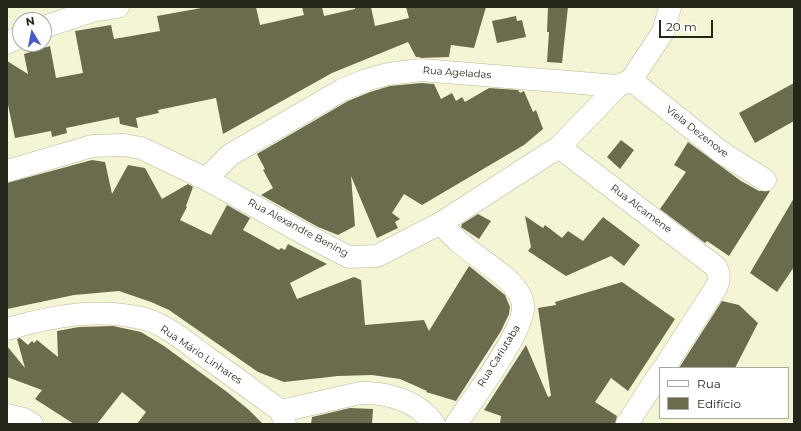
<!DOCTYPE html>
<meta charset="utf-8">
<style>
body{margin:0}
#map{position:relative;width:801px;height:431px;overflow:hidden;background:#f4f5d4;font-family:Montserrat,sans-serif}
canvas{display:block}
.frame{position:absolute;inset:0;border:8px solid #26271a;pointer-events:none}
.legend{position:absolute;left:659px;top:367px;width:130px;height:52px;box-sizing:border-box;background:#fff;border:1px solid #a8a9a3;margin:0;padding:5px 7px;list-style:none;font-size:12px;color:#26271a}
.legend li{display:flex;align-items:center;gap:8px;height:20px}
.legend b{width:20px;border:1px solid #a8a9a3}
.north{position:absolute;left:12px;top:12px;width:40px;height:40px;box-sizing:border-box;background:#fff;border:1px solid #a8a9a3;border-radius:50%;rotate:350deg;font-size:11px;font-weight:700;line-height:16px;text-align:center;color:#26271a}
.north::after{content:'';display:block;margin:auto;width:14px;height:18px;background:#455bcf;clip-path:polygon(50% 0,100% 100%,50% 72%,0 100%)}
.scale{position:absolute;left:659px;top:20px;width:54px;height:18px;box-sizing:border-box;border:2px solid #26271a;border-top:0;padding-left:5px;font-size:12px;line-height:14px;white-space:nowrap;color:#26271a;-webkit-text-stroke:3px #fff;paint-order:stroke}
</style>
<div id="map">
<canvas width="801" height="431"></canvas>
<div class="frame"></div>
<ul class="legend">
<li><b style="height:5px;background:#fff"></b>Rua</li>
<li><b style="height:11px;background:#6b6b4e"></b>Edifício</li>
</ul>
<div class="north">N</div>
<div class="scale">20 m</div>
</div>
<script>
const ctx = document.querySelector('canvas').getContext('2d');
ctx.lineJoin = 'round';
function fill(path, color) { ctx.fillStyle = color; ctx.fill(path, 'evenodd'); }
function strokePath(path, color, width, dash) { ctx.strokeStyle = color; ctx.lineWidth = width; ctx.lineCap = dash ? 'butt' : 'round'; ctx.setLineDash(dash || []); ctx.stroke(path); }
function label(font, color, halo, rows, align = 'center') {
  ctx.font = font + ' Montserrat,sans-serif'; ctx.lineWidth = 4; ctx.setLineDash([]); ctx.textBaseline = 'middle'; ctx.strokeStyle = halo; ctx.fillStyle = color; for (const [text, x, y, turn = 0] of rows) {
    ctx.save(); ctx.translate(x, y); ctx.rotate((+turn || 0) * Math.PI / 180); ctx.textAlign = isNaN(turn) ? turn : align; if (halo) ctx.strokeText(text, 0, 0); ctx.fillText(text, 0, 0); ctx.restore();
  }
}
fill(new Path2D(`
 M207,7H256L260,25L304,15L302,7H322L324,16L355,9V7H371L375,26L409,18L406,7H486L474,48L451,45L449,57L419,58L421,57H416L408,42L332,73L223,134L216,98L158,110L159,113L136,118L138,128L120,124L119,117L66,128L67,133L52,137L51,131L15,138L7,100V61L28,74L24,54L50,46L56,78L83,73L75,31L111,25L114,39L160,31L157,16Z
 M548,7H568L562,63L547,62L549,32H547Z
 M516,16L517,21L522,20L526,37L497,43L492,21Z
 M421,83L434,84L441,99L452,93L456,101L462,97L465,102L489,88L518,90L520,93L524,91L533,112L536,110L543,129L524,145L422,205L404,194L392,213L400,219L395,222L398,228L377,238L351,176L355,226L338,235L318,227L261,195L273,188L263,170L265,169L257,154L348,101L370,92L390,86Z
 M794,83V121L755,143L739,113Z
 M621,140L634,150L620,169L607,157Z
 M688,142L741,181L759,191H770L729,256L707,241L705,243L660,209L686,172L674,165Z
 M92,160L105,162L112,194L128,165L145,168L162,199L188,184L193,187L186,206L187,207L180,220L211,235L227,205L250,218L243,230L279,250L281,248L285,250L288,244L327,264L290,283L297,299L354,277L361,280L365,325L424,320L429,331L469,266L505,295L510,307L509,314L501,331L456,401L426,392L427,391L400,379L372,375L338,376L284,382L258,372L169,310L151,302L119,291L74,295L7,309V183Z
 M794,198V267L777,292L750,273Z
 M478,214L491,221L479,239L461,227L462,224Z
 M525,216L543,228L545,225L562,238L568,231L583,241L603,217L640,245L624,266L611,256L566,276L528,251L531,247Z
 M622,282L675,319L628,391L611,378L595,402L617,416L615,424H500L501,416L484,410L526,345L548,397L551,396L538,308L556,305L555,302Z
 M722,301L739,305L758,323L735,368H679Z
 M113,326L141,332L164,346L227,392L249,410L263,424H137L146,412L122,392L97,424H74L35,399L42,390L7,377V346L25,368L17,339L20,338L28,345L32,341L34,343L37,340L58,357L57,331L79,327Z
 M350,408L373,409L372,424H311L312,417Z`), '#6b6b4e');
const minor = new Path2D(`
 M44,27L92,11L118,7
 M7,43L20,37
 M631,80L721,152L765,180
 M559,147L716,267C719,274 720,278 717,286L664,368
 M7,171L92,146L124,145L141,148L206,179L306,235L349,257L377,256L441,223L559,147L618,86L631,80L663,32L670,7
 M206,179L230,155L342,90L366,80L388,74L421,70L618,86
 M441,223C460,247 483,259 506,278C513,284 523,296 523,306C525,331 472,400 456,424
 M7,329C52,316 99,307 145,319C166,325 185,341 202,354C229,373 255,392 281,411L285,424
 M281,411L360,393C387,392 418,401 434,424
 M7,415L24,419L32,424
 M627,424L660,373`);
strokePath(minor, '#b7b899', 23);
strokePath(minor, '#fff', 22);
label('10px', '#26271a', '#fff', [
 ["Rua Ageladas",457,73,4],
 ["Viela Dezenove",697,132,38],
 ["Rua Alcamene",641,209,37],
 ["Rua Alexandre Bening",298,228,28],
 ["Rua Mário Linhares",201,355,34],
 ["Rua Cariutaba",499,356,-58]
]);
</script>
